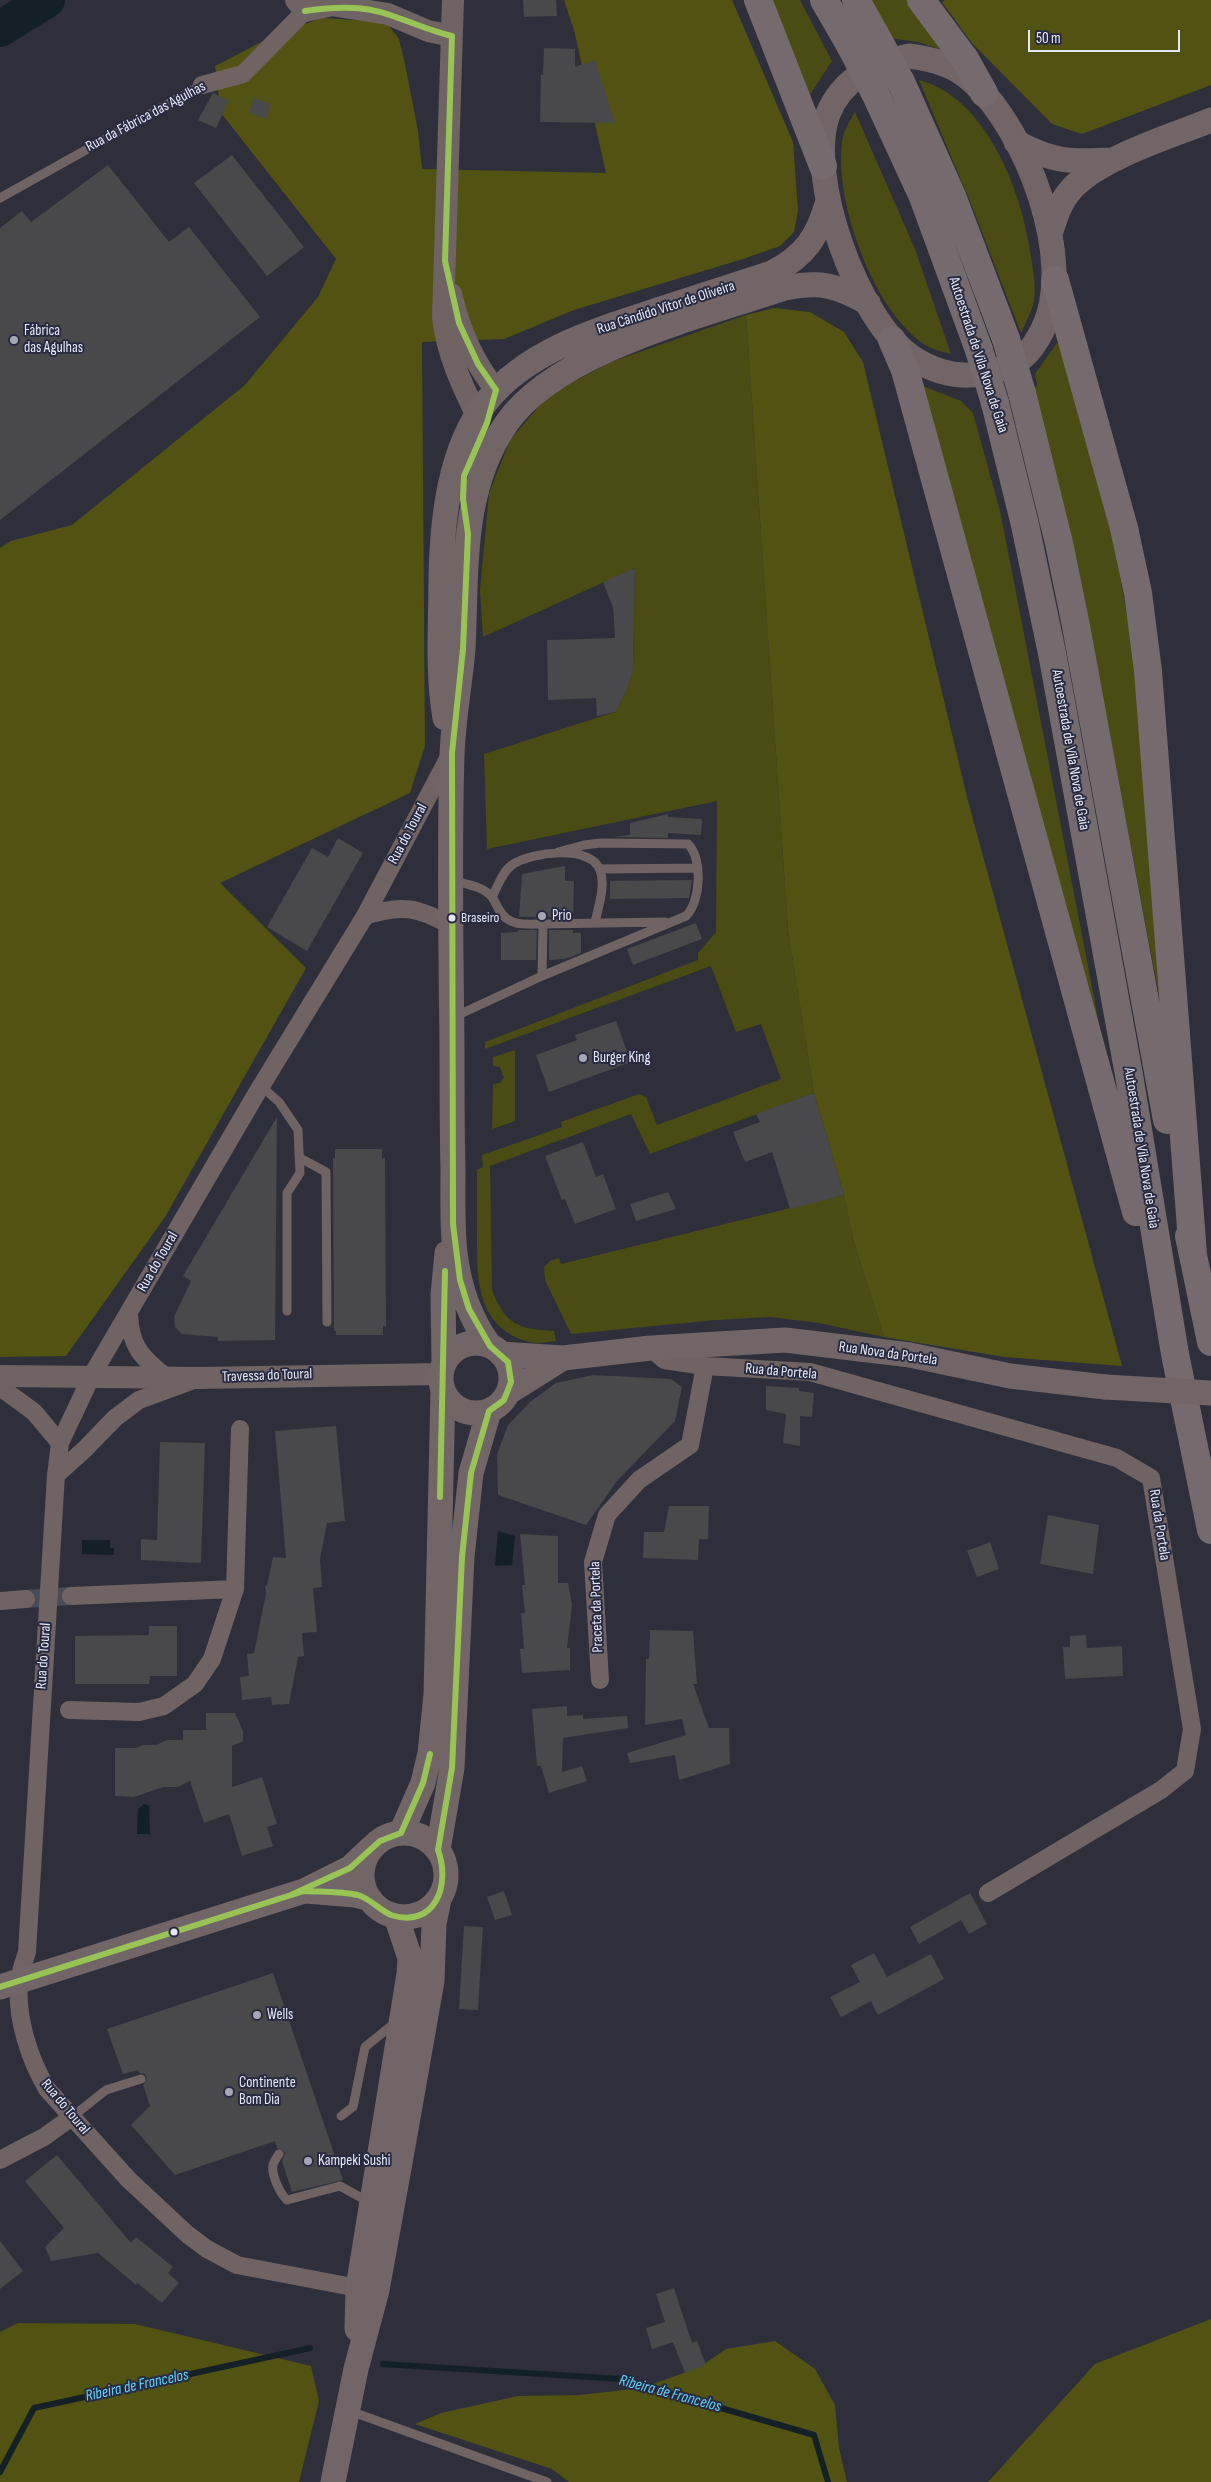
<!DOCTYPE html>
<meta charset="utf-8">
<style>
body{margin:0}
#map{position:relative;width:1211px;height:2482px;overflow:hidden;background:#2e2f3a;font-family:"Sofia Sans Condensed",sans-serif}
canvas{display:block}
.scale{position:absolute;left:1028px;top:30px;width:152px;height:22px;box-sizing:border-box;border:2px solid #e5e7f6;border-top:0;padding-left:6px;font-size:15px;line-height:18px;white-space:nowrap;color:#e5e7f6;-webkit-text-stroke:4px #282b40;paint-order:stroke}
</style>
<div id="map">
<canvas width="1211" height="2482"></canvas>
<div class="scale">50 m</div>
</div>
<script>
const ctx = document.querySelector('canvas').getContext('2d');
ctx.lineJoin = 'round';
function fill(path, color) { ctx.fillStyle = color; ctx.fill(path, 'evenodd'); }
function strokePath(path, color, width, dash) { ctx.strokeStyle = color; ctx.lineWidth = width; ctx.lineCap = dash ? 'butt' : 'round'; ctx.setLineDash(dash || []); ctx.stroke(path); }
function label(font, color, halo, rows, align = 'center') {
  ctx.font = font + ' "Sofia Sans Condensed",sans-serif'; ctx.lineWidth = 4; ctx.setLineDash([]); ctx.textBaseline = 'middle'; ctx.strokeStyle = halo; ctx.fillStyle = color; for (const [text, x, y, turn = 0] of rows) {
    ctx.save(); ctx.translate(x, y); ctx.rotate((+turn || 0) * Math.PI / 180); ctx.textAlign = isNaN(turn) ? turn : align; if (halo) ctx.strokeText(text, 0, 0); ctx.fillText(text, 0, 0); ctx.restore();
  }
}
fill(new Path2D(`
 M769,0H800L832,61L807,99Z
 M872,0H912L952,53L918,42L890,38Z
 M919,80C987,98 1022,192 1031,256C1033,270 1037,291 1033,305C1030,314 1025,324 1021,333L972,206Z
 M855,112L915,249L951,354C944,352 935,350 929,347C875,317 834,202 842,143C843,132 849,122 855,112Z
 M746,315L788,930L814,1093L650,1154L631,1114L490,1166L492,1290C505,1325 519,1329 554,1331L556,1341C548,1342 537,1344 529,1342C476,1327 477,1279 477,1235C477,1213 477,1192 477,1170L483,1167L482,1155L562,1127L561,1122L639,1094L646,1097L657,1125L781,1079L761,1024L736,1032L711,966L485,1049V1042L698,960V953L716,932L717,801L487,849L484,754L615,712L627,690L633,670L635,568L483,637L480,590L489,494L510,440L549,395L611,362Z
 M1057,343H1061L1110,516L1133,653L1172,1065L1086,607L1049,444L1033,389L1037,386L1035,374Z
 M915,383L961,401L973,413L1000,511L1012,572L1108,1070Z
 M515,1050V1121L492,1129L493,1084L500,1083L504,1078L500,1067L493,1066V1057Z
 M844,1195L853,1239L884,1337L819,1323L771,1317L715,1320L571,1334L545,1280L544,1267L550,1261L559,1258L561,1264Z`), '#4b4c14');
fill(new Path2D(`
 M564,0H732L793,142L798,211L794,232L780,246L743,259L574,310L504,339L422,342L425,746L410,793L220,883L306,968L165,1217L66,1356L0,1357V548L11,541L72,525L245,385L318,297L336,259L221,113L215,66L275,35L322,18L386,22L399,39L405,64L418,131L422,169L606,173L574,30Z
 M945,0H1211V85L1082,134L1052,124L972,43L942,2Z
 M774,308L810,312L844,332L863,362L968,801L1122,1366L1004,1357L884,1337L853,1239L844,1195L814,1093L788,930L746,315Z
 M1211,2319V2482H988L1095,2364Z
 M18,2323L135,2324L311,2366L319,2401L299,2482H0V2332Z
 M775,2341L815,2369L835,2405L839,2448L847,2482H569L552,2469L415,2424L441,2413L518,2396L579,2395L642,2388L700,2367L726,2349Z`), '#525312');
fill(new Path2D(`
 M498,1531L515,1536L512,1565L495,1566Z
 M82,1540H110V1548H114V1555L82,1554Z
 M144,1804L149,1806L150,1834H137L138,1809Z`), '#132026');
strokePath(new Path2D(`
 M383,2364L621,2379L814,2435L828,2482
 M0,2472L34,2408L310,2348`), '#132026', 6);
strokePath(new Path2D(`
 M0,29L47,0`), '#132026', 36);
fill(new Path2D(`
 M523,0H556L557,16L524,17Z
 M544,48L575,49V67L595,60L615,123L540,122L541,75H543Z
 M213,93L229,101L216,128L198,120Z
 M254,98L271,104L266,119L249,113Z
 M232,155L304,247L267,276L194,183Z
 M108,165L169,242L189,227L260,317L0,520V228L22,211L31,222Z
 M635,568L633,670L627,690L615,712L597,716L596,698L548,700L547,640L615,638L613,607L603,582Z
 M668,814V817L702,819L701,835L668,833V838L612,837L630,835V823Z
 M338,838L363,853L307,951L267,927L312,848L328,857Z
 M565,866V881H574L573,917H519L522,874Z
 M692,880L689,898L610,899V881Z
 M696,923L702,939L633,965L627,949Z
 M518,930H537L536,960H501V933L518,932Z
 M549,930H573V933H581V953L565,959L549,960Z
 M616,1021L631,1062L549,1092L536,1055L577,1040L575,1035Z
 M814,1093L844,1195L790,1209L772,1152L745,1162L733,1132L760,1122L756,1114Z
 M277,1117L275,1340L218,1341V1337L182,1334L175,1327L174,1317L191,1281L183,1276Z
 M583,1142L596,1177L603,1174L616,1209L575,1224L565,1199L562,1200L545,1156Z
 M335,1149H382V1158H385L386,1326H383V1335H336V1331H334L333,1158H335Z
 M668,1192L676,1209L636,1221L630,1204Z
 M593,1375L671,1379L682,1387L675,1421L617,1481L586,1525L498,1495L497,1454L508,1425L530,1402L556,1383Z
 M766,1386L799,1388V1391L814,1393L812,1417L800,1416V1446L783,1443L786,1414L766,1410Z
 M336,1426L345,1521L327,1523L320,1559L322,1587L313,1588L317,1632L302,1633L304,1656L298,1657L289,1704L272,1705L271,1697L242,1700L240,1677L249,1676L247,1654L254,1653L266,1593L265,1586L267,1585L273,1557L286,1558L275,1431Z
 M160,1442L205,1443L201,1563L141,1560V1539L157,1540Z
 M669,1506H709L708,1539H699L698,1560L643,1558L644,1532H664Z
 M1048,1515L1099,1525L1093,1574L1040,1564Z
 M520,1534L558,1536V1583H568L572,1605L567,1648H570V1670L522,1673L520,1649H524L521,1613H525L522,1585H525Z
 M990,1542L999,1569L977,1577L967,1551Z
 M149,1626H177V1676H150L149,1684H75V1636L149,1635Z
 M650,1630L693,1631L697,1684H693L709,1728H729L730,1764L679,1780L675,1755L630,1763L627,1753L686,1735L682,1719L645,1725L646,1659H649Z
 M1086,1635L1087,1648L1122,1646L1123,1676L1065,1679L1063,1647H1070V1636Z
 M567,1706V1716L583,1715V1719L627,1716L628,1728L563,1738L562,1772L582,1766L587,1781L549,1793L541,1766H537L532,1709Z
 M206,1713H235L243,1731V1741L232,1746V1787L262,1777L277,1824L267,1827L273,1846L242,1856L229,1814L204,1823L190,1781L178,1787H163L134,1797L115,1796V1748H136L143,1745H156L167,1740H183V1730H206Z
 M504,1891L512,1915L495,1920L487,1897Z
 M970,1893L987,1924L969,1934L961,1920L919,1944L910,1927Z
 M464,1926L483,1927L478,2010L459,2009Z
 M874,1953L887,1977L931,1954L944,1979L878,2015L871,2001L841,2017L830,1997L860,1982L851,1965Z
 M273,1973L343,2180L292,2192L282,2161L285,2152L277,2148L275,2141L175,2175L131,2125L150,2106L143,2085L147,2078L145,2074L139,2073L138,2070L123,2074L107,2029Z
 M57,2155L131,2243L136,2237L173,2267L168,2273L179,2283L162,2303L137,2283L136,2285L98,2253L51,2261L45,2247L64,2228L25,2181Z
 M0,2241L23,2271L0,2289Z
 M674,2288L692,2343L697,2341L706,2365L685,2373L673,2342L652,2349L646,2328L665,2322L656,2294Z`), '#49484a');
strokePath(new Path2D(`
 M26,1599L71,1596`), '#494b56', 18, [18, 9]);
strokePath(new Path2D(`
 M0,198L202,85
 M600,869L697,868
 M452,880C465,884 483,886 492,897C495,901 497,907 500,911C509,927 527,924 543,924L542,976L454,1017
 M492,897C498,886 502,872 512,865C530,852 591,844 600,870C606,886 598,907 595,923
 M543,924L665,922
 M542,976L686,916C701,901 703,859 688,844L601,843L584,845L558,852
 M261,1086L279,1102L298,1130L300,1173L287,1193V1311
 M300,1158L326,1172L327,1322
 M341,2116L353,2107L365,2047L396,2022
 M72,2117L106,2090L141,2079
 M279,2154C277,2157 274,2161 273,2165C271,2174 280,2194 287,2200L340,2186L369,2202
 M350,2411L547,2482`), '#6f6364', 9);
strokePath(new Path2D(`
 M202,85L243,74L305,11
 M365,916C400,904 419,907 451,926
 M129,1313C130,1346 141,1357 166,1377
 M651,1348L664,1360L705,1366L810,1372L1117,1458L1151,1478L1192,1729L1185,1771L1161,1790L988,1893
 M0,1387L34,1412L60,1443
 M56,1475L84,1450L115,1418L139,1400L191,1381
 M71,1596L235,1589
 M0,1601L26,1599
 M600,1680L593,1562L607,1515L639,1480L690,1445L705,1366
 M69,1710L139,1712L164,1706L195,1684L212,1659L235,1589L240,1429
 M0,2160L44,2137L72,2117
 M358,2288L237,2265L207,2249L187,2234L128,2179L47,2089C29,2058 16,2018 19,1982C20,1972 24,1961 27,1952L56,1475L60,1443L92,1375L258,1091L365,916L450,755`), '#6f6364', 18);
strokePath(new Path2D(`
 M296,0L305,11L351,1
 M453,0L443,317C447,353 461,383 477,416
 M337,6L388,14L428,31L452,36
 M451,294C459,328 474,363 496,390
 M0,1376L199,1378L441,1374`), '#6f6364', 22);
strokePath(new Path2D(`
 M909,56C933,59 955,65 973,82C1026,130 1077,261 1043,329C1038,339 1032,350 1023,357C988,381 948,381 913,358C858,322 805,176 828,114C842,79 875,62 909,56Z
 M1016,142C1053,162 1069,162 1111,160
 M1050,234C1055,219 1059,204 1069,192C1095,159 1172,136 1211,120
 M445,718C437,672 441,624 441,578C442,521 449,449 486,402C528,349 600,329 661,309C698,297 735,285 772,273C806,255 817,238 828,201
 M441 1378a35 35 0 1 1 70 0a35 35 0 1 1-70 0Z
 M490,1346C470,1319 459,1287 455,1253C452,1226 453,1198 453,1171C452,1129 452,1087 452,1045C451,949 449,852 452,756C453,720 460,685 463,649C467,572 460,491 506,424C556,351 702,316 785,288C820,281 837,285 868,303
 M501,1354L563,1358L651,1348L785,1340L910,1355L1010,1376L1105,1387
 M444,1364L443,1295L447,1253
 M509,1392L563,1358
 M401,1833L423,1783L430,1753L436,1695L443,1391
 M362 1875a42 42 0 1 1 84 0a42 42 0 1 1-84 0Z
 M438,1850L452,1768L462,1557L471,1473L489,1411
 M306,1891L355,1895L370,1899
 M0,1987L304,1891L350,1868L371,1848
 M357,2329L358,2288L409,1974L410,1958L396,1916
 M333,2482L356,2369L377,2290L403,2146L432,1981L434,1924L439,1899`), '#716568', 25);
strokePath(new Path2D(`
 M758,0L823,166
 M824,0L850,45
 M856,0L875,34
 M921,0L965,59L984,93
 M901,82L952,196L1006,339
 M875,93L923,197L979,350
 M1055,280L1124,528L1138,593L1148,671L1193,1254
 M892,340L905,370L1136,1212
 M1022,393L1059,543L1076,626L1167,1120
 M995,403L1025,525L1052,653L1129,1075L1175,1354L1211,1530
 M1189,1236L1211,1342`), '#756a6d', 28);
strokePath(new Path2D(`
 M1105,1387L1211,1393`), '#716568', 25);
strokePath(new Path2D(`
 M875,34L901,82
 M850,45L875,93
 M1006,339L1022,393
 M979,350L995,403`), '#756a6d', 28);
strokePath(new Path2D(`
 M305,11C333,7 362,5 390,15C411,22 430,31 452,36
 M440,1497L445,1271
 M291,1895L350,1868L380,1841L401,1833L423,1783L430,1754
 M0,1987L304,1891C322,1892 340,1891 358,1895C371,1899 379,1910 391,1915C435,1929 451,1885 438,1850L452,1768L462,1557L471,1473L489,1411L504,1400L511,1382L508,1362L490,1346L469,1309L460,1280L453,1224L452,753L463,649L468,534L463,499L464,476L487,423L496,390L478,364L459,323L445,261L452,36`), '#98c455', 6);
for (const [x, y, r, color] of [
 [14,340,5,"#a5a7b4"],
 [542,916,5,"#a5a7b4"],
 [452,918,4.5,"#e5e7f6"],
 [583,1058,5,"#a5a7b4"],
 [174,1932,4.5,"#e5e7f6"],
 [257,2015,5,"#a5a7b4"],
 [229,2092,5,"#a5a7b4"],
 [308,2161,5,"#a5a7b4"]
]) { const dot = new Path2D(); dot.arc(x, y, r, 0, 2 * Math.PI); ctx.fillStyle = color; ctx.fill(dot); strokePath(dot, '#282b40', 2); }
label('14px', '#e5e7f6', '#282b40', [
 ["Braseiro",461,918]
], 'left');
label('15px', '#e5e7f6', '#282b40', [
 ["Rua da Fábrica das Agulhas",146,117,-28],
 ["Rua Cândido Vitor de Oliveira",666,308,-18],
 ["Autoestrada de Vila Nova de Gaia",978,355,72],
 ["Autoestrada de Vila Nova de Gaia",1070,750,80],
 ["Rua do Toural",408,834,-62],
 ["Autoestrada de Vila Nova de Gaia",1141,1148,81],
 ["Rua do Toural",158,1262,-60],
 ["Rua Nova da Portela",888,1354,8],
 ["Rua da Portela",781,1372,5],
 ["Travessa do Toural",267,1376,-2],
 ["Rua da Portela",1159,1525,81],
 ["Praceta da Portela",597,1607,-92],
 ["Rua do Toural",44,1656,-86],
 ["Rua do Toural",65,2107,50]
]);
label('15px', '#e5e7f6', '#282b40', [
 ["Fábrica",24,331],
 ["das Agulhas",24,348],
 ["Prio",552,916],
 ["Burger King",593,1058],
 ["Wells",267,2015],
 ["Continente",239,2083],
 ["Bom Dia",239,2100],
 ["Kampeki Sushi",318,2161]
], 'left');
label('italic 16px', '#5ed2f9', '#282b40', [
 ["Ribeira de Francelos",137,2386,-12],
 ["Ribeira de Francelos",670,2394,15]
]);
</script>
